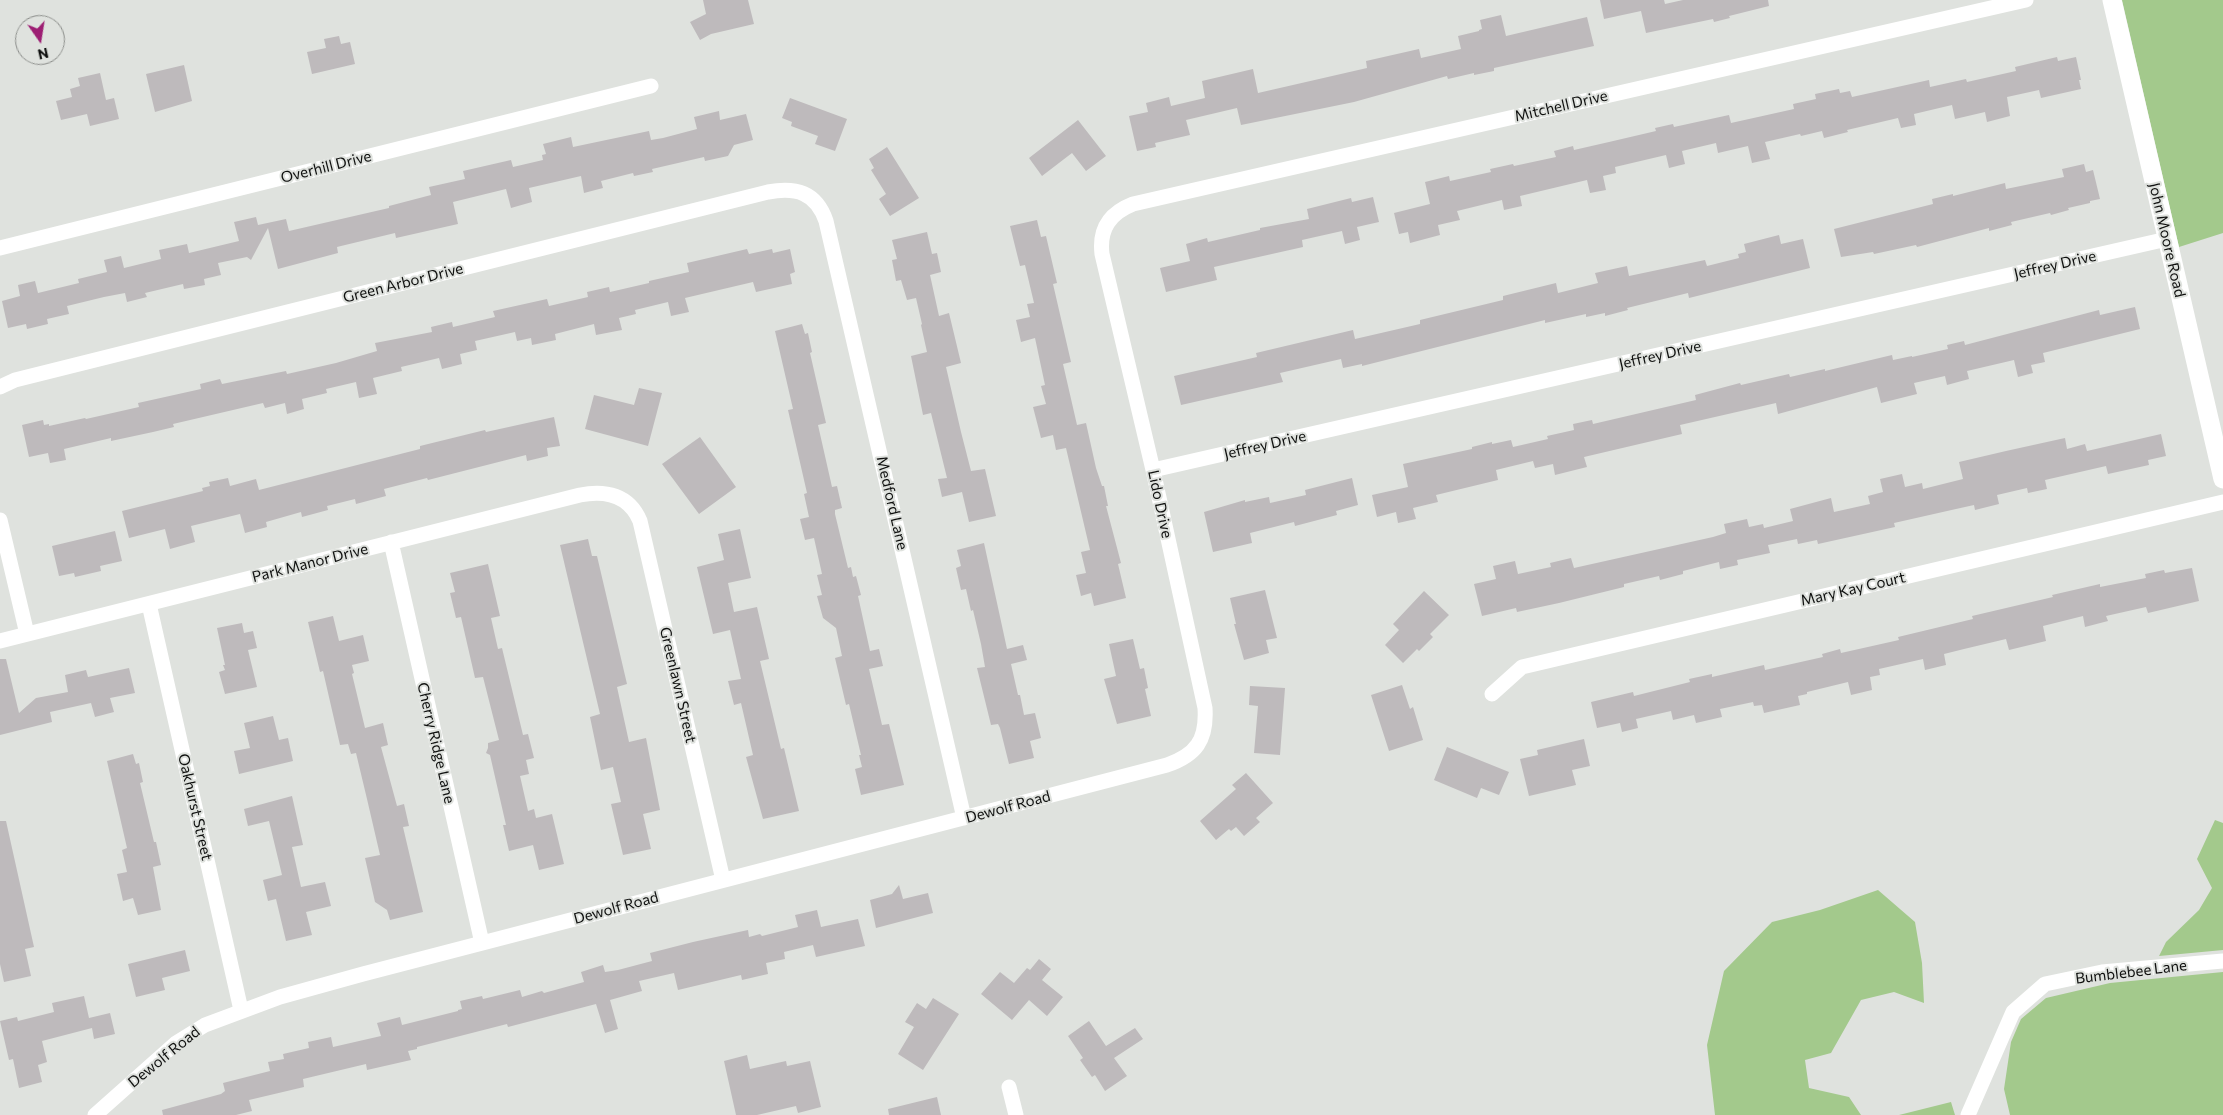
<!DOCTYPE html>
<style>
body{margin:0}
#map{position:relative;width:2223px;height:1115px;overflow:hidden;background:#dfe2de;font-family:Commissioner,sans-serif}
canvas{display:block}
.north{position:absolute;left:15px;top:15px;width:50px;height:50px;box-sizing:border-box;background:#dfe2de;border:1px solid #8c8e8b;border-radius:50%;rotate:167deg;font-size:14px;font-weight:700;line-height:20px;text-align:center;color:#0f100f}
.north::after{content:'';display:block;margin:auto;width:18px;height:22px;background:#9d1e73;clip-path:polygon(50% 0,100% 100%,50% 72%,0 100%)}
</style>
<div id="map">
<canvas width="2223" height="1115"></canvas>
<div class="north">N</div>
</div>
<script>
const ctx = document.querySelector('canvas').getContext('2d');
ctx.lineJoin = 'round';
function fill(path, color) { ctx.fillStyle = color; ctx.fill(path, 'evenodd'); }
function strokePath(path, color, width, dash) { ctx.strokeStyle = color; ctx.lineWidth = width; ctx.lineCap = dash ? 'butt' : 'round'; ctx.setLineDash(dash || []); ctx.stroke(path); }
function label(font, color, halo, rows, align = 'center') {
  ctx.font = font + ' Commissioner,sans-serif'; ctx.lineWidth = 4; ctx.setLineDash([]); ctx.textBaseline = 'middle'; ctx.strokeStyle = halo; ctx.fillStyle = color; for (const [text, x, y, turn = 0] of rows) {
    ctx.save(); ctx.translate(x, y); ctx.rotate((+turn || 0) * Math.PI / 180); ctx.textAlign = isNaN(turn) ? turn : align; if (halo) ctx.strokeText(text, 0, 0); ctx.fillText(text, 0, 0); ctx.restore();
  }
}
fill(new Path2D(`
 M2122,0H2223V233L2179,247Z
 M2215,820L2223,823V950L2159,956L2166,942L2199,910L2212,888L2197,859Z
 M1878,890L1915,922L1922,963L1924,1003L1894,992L1861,1000L1831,1053L1805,1060L1809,1088L1849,1097L1861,1115H1715L1707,1045L1724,971L1772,922L1820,910Z
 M2223,972V1115H2010L2004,1089L2011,1042L2021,1019L2046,998L2110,983Z
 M1951,1102L1955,1115H1899Z`), '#a3c98c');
fill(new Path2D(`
 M703,0H748L754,24L711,34L700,40L690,22L706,14Z
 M1600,0H1664L1665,4L1683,0H1768L1769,6L1729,16L1730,18L1714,22L1713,19L1646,33L1641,11L1604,19Z
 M1501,15L1506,36L1587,17L1594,46L1494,68V71L1474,75V73L1448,79L1447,76L1354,102L1241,125L1237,108L1186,120L1190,135L1155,143L1156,147L1137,151L1129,116L1148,112L1146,103L1169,97L1171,106L1205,98L1202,81L1253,69L1258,93L1367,68L1366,61L1419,49L1421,58L1461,49L1458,36L1479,31V30L1482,29L1480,20Z
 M339,36L341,44L350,42L355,64L312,74L307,52L326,48L324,39Z
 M2057,57L2058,61L2076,57L2081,80H2079L2081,89L2041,98L2039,90L2007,97L2010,116L1987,122L1985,112L1955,119L1952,105L1914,114L1916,125L1901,128L1898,118L1847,130L1848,132L1824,138L1822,131L1801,136L1800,134L1765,142L1770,159L1752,163L1748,146L1718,153L1716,143L1682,151L1685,164L1669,168L1666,155L1615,167L1616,173L1603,176L1606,190L1590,193L1587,180L1520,196L1522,206L1504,210L1502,200L1457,211L1460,220L1438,225L1440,235L1410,243L1408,232L1399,234L1394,213L1430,204L1425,182L1449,176L1450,181L1491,172L1490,169L1513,164L1514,166L1556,157L1554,151L1573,146L1574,150L1609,142L1656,131L1655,128L1673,124L1674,127L1729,115L1731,123L1794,109L1793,104L1816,99L1815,94L1839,89L1840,93L1850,91L1852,97L1929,80L1930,87L1966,79L1967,82L2016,71L2015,67Z
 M184,65L192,101L155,112L146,74Z
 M100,73L106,100L114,98L119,119L90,126L87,114L61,120L56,101L72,97L70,89L80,86L78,78Z
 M790,98L847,119L835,151L815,144L818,136L791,126L792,122L782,118Z
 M719,111L720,120L746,114L753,140L734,145L728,156L705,161L704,157L652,169L653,172L634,176L633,173L601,181L603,188L584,193L581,176L529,188L532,202L511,208L506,189L453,202L458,224L396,238L395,233L341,246L337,247L338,253L278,269L268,228L251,260L247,257L218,263L221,275L204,279L205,285L184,289L183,284L145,293L147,297L127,302L125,293L104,297L67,306L69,314L47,319L48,324L27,329L26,324L8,328L2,301L20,296L18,285L35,281L38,293L79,283L78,279L107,272L104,260L121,256L124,268L161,259L159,250L187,244L189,253L239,241L234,222L256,217L258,225L286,219L289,231L389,208V206L431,195L429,187L465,179L463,171L511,160L513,167L543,160L542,155L546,154L543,144L571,137L573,147L649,131L651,140L663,138L697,129L694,117Z
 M1078,120L1106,156L1086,171L1072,153L1042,176L1029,158Z
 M887,147L919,198L890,216L879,199L886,194L871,170L874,168L869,159Z
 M2084,164L2086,172L2093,170L2100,199L2090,201V203L2068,208L2069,210L2051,215L2050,213L2011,222L2012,225L1989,231V228L1917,247L1916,245L1874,254L1873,252L1841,257L1834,229L1933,204L1932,199L1953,194V196L2005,183L2006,189L2064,177L2062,169Z
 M1373,197L1379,222L1357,227L1360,240L1345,244L1342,231L1302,240L1303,247L1214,267L1217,280L1166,292L1160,268L1190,261L1186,244L1207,238L1208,242L1260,230V228L1309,219L1307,209L1351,198L1352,202Z
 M1037,220L1041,237L1046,236L1057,283L1053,284L1071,362L1063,364L1077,425L1086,423L1096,468L1102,486H1104L1108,506H1106L1121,563L1118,564L1126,598L1094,606L1091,593L1081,596L1076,575L1086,573L1081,552L1090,550L1066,448L1056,450L1053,435L1041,438L1033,407L1046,404L1041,386L1045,385L1035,338L1021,342L1016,320L1030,317L1027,304L1034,303L1025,265L1020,266L1010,226Z
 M927,232L932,254L937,253L941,272L930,275L939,316L949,313L961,363L946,367L961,432L971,471L985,469L996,516L969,522L962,492L942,497L938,479L947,478L931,413L923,415L911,356L927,352L921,325L922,324L916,298L907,300L901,280L896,281L892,260L897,259L892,240Z
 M1779,235L1781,244L1803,239L1810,268L1689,298L1688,293L1627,308L1628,310L1605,316V313L1586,317V314L1545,323V320L1362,366V364L1343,368L1341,359L1280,373L1283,382L1181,405L1174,376L1257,357L1256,353L1353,330L1355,339L1420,324V320L1503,300V296L1556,283L1558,293L1598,283L1595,273L1627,266L1629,276L1705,260L1707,266L1739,258L1738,254L1746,252L1744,244Z
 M747,249L749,254L772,249L773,253L790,249L795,272L790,274L792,284L756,292L753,282L685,298L689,312L671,316L668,302L635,310L636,314L619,318L622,330L596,335L594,324L555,334L556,340L532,345L531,338L517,341L515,332L475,341L477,350L460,354L462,364L442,369L439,358L401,367L402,371L373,378L377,394L359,398L356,382L326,389L327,393L302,399L304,409L287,414L285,403L265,408L263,403L173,424L174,427L153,432L111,441V438L64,449L66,460L50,463L48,453L29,457L22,425L43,420L44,425L49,424V426L85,418L86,419L139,407L138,403L201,389L200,384L220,379L222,384L286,371L287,374L336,363L377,351L375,343L432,332L431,327L452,322L453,327L495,317L493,311L547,299L549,306L588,297L587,292L609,287L610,292L649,283V281L689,272L687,263Z
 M2135,307L2140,329L2043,353L2045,362L2031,365L2033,373L2018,377L2014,360L1967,371L1969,379L1947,385L1945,376L1914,383L1917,394L1881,403L1877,387L1778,414L1776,403L1680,425L1682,434L1584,457L1587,467L1555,475L1553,464L1535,468L1533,461L1496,470L1498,480L1436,495L1438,502L1413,508L1416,519L1398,523L1396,512L1377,517L1372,495L1408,487L1403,464L1472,449V447L1492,442V444L1511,440L1513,447L1548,439L1547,436L1574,430L1573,424L1592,420L1593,424L1696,400L1695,395L1740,383L1741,385L1789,374L1790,377L1825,369V371L1892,355L1893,360L1912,356V357L1948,349L1947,345L1964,341L1965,345L2099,310L2100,315Z
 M802,324L805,334L808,333L812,352L810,353L826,423L818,425L832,487L837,486L842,508L835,510V514L848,568L851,567L853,577L856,576L861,595L858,596L870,651L879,649L883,666L869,669L882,725L889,724L904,785L861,795L855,769L862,767L859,755H861L849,704L846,705L835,658L842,656L836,628L823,618L817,596L822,595L817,575L822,574L814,538L805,540L800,519L809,517L804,494L807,493L788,410L793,409L775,331Z
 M639,388L662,393L648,446L585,429L594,395L634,405Z
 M554,417L560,446L547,448L548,456L527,461L526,455L428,480L427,478L384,489L386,496L356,504L355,499L327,506L328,510L302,517L301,512L266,522L267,527L245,533L240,514L191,526L195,542L170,549L165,529L129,538L122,511L203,491L202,488L210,486L209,482L228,478L230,486L256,479L259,490L420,449V446L485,430L486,432Z
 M2161,434L2166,456L2148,460L2149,465L2108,474L2106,466L2045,480L2047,489L2028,493L2027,488L1997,495L1999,504L1975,510L1974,505L1956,509L1894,523L1895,527L1818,544L1817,540L1798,544L1797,539L1768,545L1770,553L1737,560L1738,565L1720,569L1719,562L1683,571V574L1660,580L1659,576L1624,584V587L1559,603L1517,612L1516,608L1482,616L1474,584L1496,579L1493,566L1515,561L1518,574L1551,567L1550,563L1571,558L1574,568L1713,537L1726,533L1724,524L1747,519L1749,527L1763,524L1764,528L1793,521L1790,509L1831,498L1834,512L1870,504L1868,496L1883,492L1880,479L1902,474L1905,487L1922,483L1923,489L1963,479L1959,462L2006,451L2065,438L2067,449L2085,444L2087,451Z
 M700,437L736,487L699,514L662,464Z
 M1352,478L1358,505L1336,511L1337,515L1295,526L1294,522L1250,533L1252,543L1213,552L1204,512L1245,500V502L1269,497L1270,503L1306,495L1305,490Z
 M740,529L751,578L728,583L734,612L757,607L769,659L760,661L781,749L784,748L799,811L763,819L746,757L753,755L741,703L734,705L728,681L741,679L730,630L713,634L697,567L724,560L718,534Z
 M115,531L122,561L100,566L101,571L75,577L74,573L59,576L52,546Z
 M588,539L592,556H597L627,684L617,687L629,742L646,738L660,810L643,814L651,849L623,855L611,804L621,802L613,767L601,770L590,717L600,714L560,545Z
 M984,543L1007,649L1023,645L1027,660L1011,664L1018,695H1020L1024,715L1035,713L1041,738L1030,741L1034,758L1009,764L1000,728L998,724L991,725L977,668L985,667L981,644L973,610L971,611L966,589L961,590L956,568L961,566L957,550Z
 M488,564L500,616L491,618L498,649L502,648L523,735L528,734L534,758L526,760L529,774L520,776L528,811L534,809L536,818L552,814L564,864L539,870L533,845L509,851L503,825H506L490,755L486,753L488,748V743L499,740L483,677L475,678L461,617L456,618L450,593L455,592L450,573Z
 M2192,568L2199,601L2148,613L2146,607L2106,616L2108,621L2085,627L2083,616L2043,626L2046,641L2009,650L2006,639L1964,649L1944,654L1946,665L1925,670L1923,659L1879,669L1880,675L1870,677L1872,690L1851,695L1848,682L1807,692V694L1798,696L1800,705L1764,713L1762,705L1754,706L1753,702L1720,709L1722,717L1696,723L1694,715L1673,720L1671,711L1636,719L1638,728L1622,732L1620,723L1597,728L1591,702L1633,692L1634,696L1690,682L1689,679L1712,674V677L1764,665L1765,670L1823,657L1822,654L1840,649L1841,653L1899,640L1898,637L1973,619L1972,616L2053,597L2052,595L2100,584V587L2146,578L2145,574L2164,570L2165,573Z
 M1265,590L1277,638L1266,640L1269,653L1244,660L1234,624H1236L1230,598Z
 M1424,591L1449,615L1430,634L1433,637L1419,651L1417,649L1403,663L1385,645L1399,630L1393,624Z
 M333,616L339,641L363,635L369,661L352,665L354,673L352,674L365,728L383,723L388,745L381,747L397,806L404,804L409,826L403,827L423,912L390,920L387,910L375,902L365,858L380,855L367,799L356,753L351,754L348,744L340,745L323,671L320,672L308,622Z
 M242,623L244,633L253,631L257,648L248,650L257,687L225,694L219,672L225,670L223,665H225L217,628Z
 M1133,639L1140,669L1144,668L1148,688L1145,689L1151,716L1117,724L1104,679L1116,676L1109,644Z
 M0,659H6L19,713L36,698L68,692L65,675L86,670L88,677L129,668L135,693L110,698L114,712L95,717L91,703L50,712L52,722L0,735Z
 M1402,685L1410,709L1413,707L1423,740L1389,751L1371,695Z
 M1250,686L1285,688L1280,755L1254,753L1258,706L1249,705Z
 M273,716L279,740L288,738L293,761L239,774L234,751L250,748L244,723Z
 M1584,739L1590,766L1572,770L1576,785L1529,796L1520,759L1538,755L1537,750Z
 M1447,747L1509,772L1499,795L1481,788L1477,798L1434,780Z
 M133,754L136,764L139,763L143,782L140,783L154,842H156L161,865L153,867L161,910L138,915L133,898L123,901L117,874L127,872L122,850L127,848L107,761Z
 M1246,773L1273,803L1256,818L1260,822L1244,836L1236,827L1231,831L1229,829L1216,840L1200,821L1236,789L1232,785Z
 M292,796L303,845L292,847L301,887L325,882L331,906L306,912L312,935L286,941L276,899L268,901L263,880L282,875L269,821L248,826L244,809Z
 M0,821H6L34,947L25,949L31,976L4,982L0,964Z
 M899,885L903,899L928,893L933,913L876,928L870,900L892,894Z
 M817,910L821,927L858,919L865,946L816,957L813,945L784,952L785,959L766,963L768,974L742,980L741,975L678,990L674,973L639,981L642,991L610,1000L618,1029L605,1033L596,1004L508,1027L507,1024L417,1047V1049L408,1051L411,1060L367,1070L366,1064L303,1079L304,1087L249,1100L252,1111L236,1115H163L162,1110L221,1094L225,1091L223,1083L270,1071L268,1062L284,1059L283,1054L309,1048L308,1042L331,1037L333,1047L381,1036L377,1023L400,1017L402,1025L458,1011V1010L462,1009L460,1001L482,996L483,999L520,990L522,997L542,991L544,993L584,982L581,972L603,965L605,972L618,970L652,961L650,953L693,942L748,930L749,937L760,934L762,936L798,927L795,915Z
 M185,950L190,971L162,978L165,990L136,997L128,964Z
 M1039,959L1051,969L1042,980L1063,997L1047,1016L1029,1000L1012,1020L981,994L1000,972L1014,983L1027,968L1030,970Z
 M84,996L89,1018L110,1013L115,1034L94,1039L92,1028L42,1041L47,1062L38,1065L42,1082L19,1088L13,1059L9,1060L0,1021L17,1017L18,1021L54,1012L52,1003Z
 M933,998L959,1014L923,1070L898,1054L914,1027L905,1022L917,1003L926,1009Z
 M1089,1021L1106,1046L1135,1028L1143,1039L1114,1058L1127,1076L1105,1091L1095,1075L1092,1077L1080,1060L1083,1058L1068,1036Z
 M747,1055L750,1069L786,1061L787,1066L810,1061L821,1107L798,1113L796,1106L757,1115H736L724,1061Z
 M937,1097L941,1115H889L888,1109Z`), '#bebabc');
strokePath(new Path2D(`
 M0,248L651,86
 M0,387L15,380L768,192C796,187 816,192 826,221L964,818
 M1153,470L2167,239
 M0,520L27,634
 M391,542L482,943
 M149,604L241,1010
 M0,641L580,495C606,490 629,495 640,521L723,880
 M1492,694L1522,667L2223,502
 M1009,1087L1016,1115
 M95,1115L176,1043L205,1025L280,997L363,974L1167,765C1196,755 1207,740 1205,708L1153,470L1102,254C1099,229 1110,213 1133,204L2026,0
 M1968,1115L2013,1012L2045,984L2102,972L2223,961`), '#fff', 15);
strokePath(new Path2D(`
 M2112,0L2223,479`), '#fff', 19);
label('15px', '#0f100f', '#dfe2de', [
 ["Mitchell Drive",1561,106,-13],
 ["Overhill Drive",326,167,-14],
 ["John Moore Road",2167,240,77],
 ["Jeffrey Drive",2055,265,-13],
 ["Green Arbor Drive",403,283,-14],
 ["Jeffrey Drive",1660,355,-13],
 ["Jeffrey Drive",1265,445,-13],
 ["Medford Lane",892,503,77],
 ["Lido Drive",1160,504,78],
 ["Park Manor Drive",310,563,-14],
 ["Mary Kay Court",1853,589,-13],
 ["Greenlawn Street",678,685,77],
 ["Cherry Ridge Lane",436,743,77],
 ["Oakhurst Street",195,807,77],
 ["Dewolf Road",1008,807,-15],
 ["Dewolf Road",616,908,-15],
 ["Bumblebee Lane",2131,972,-7],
 ["Dewolf Road",164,1057,-39]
]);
</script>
